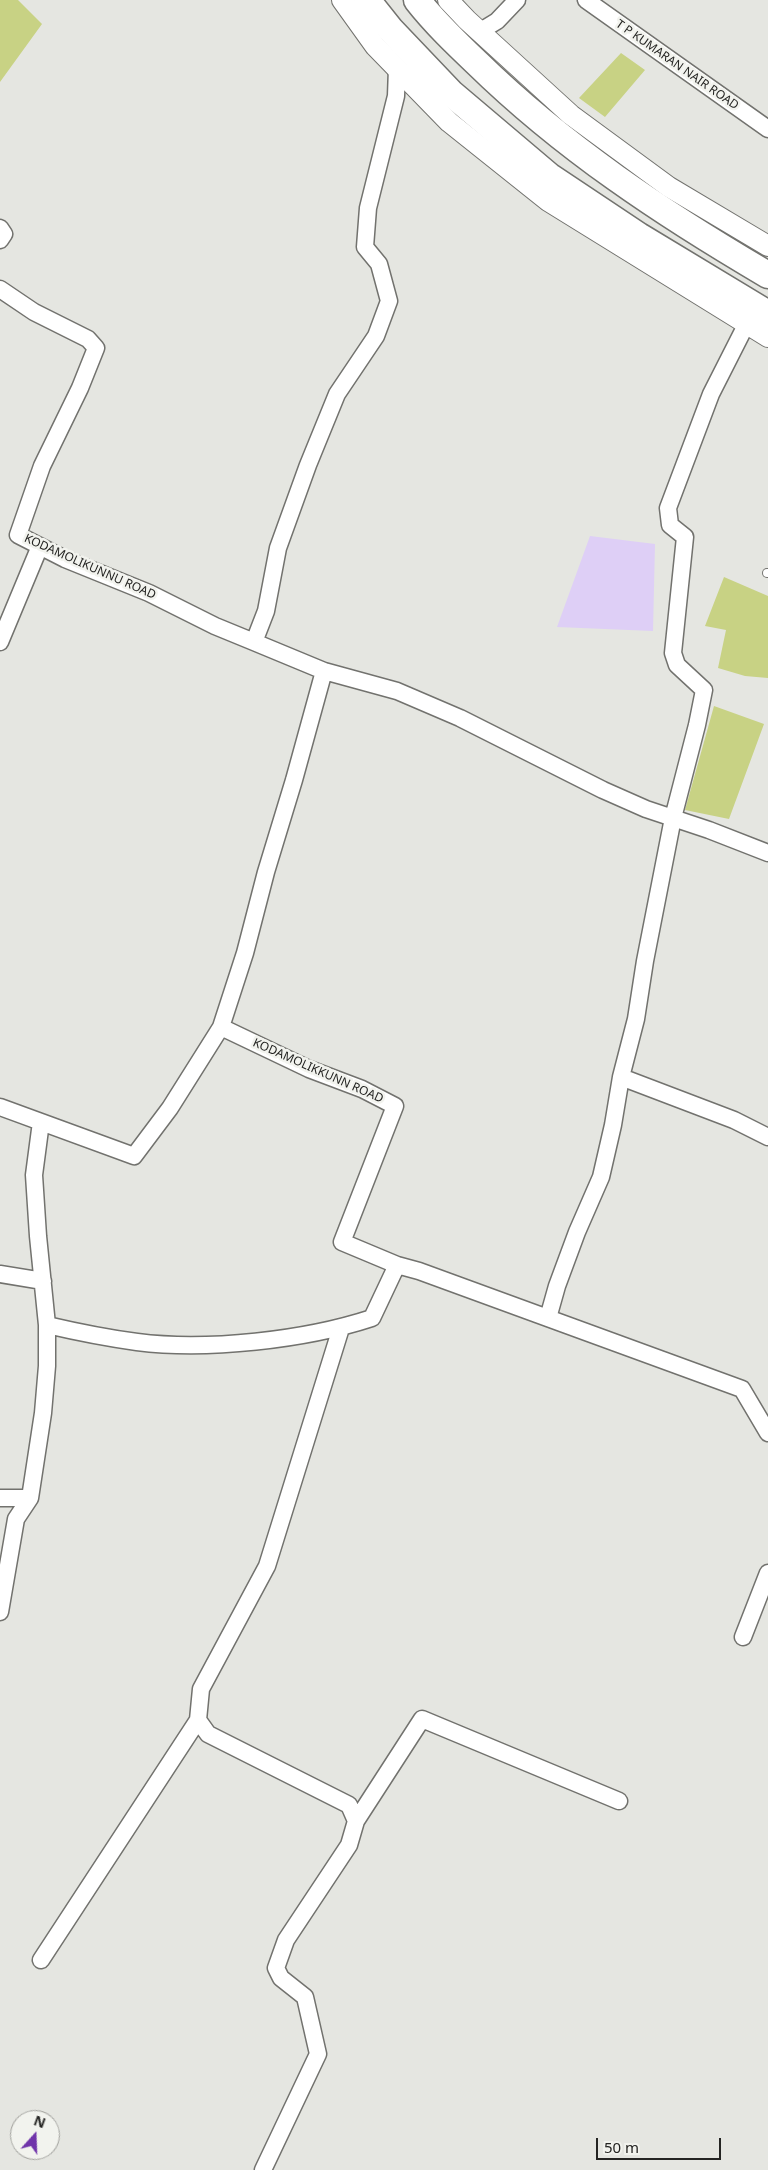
<!DOCTYPE html>
<style>
body{margin:0}
#map{position:relative;width:768px;height:2170px;overflow:hidden;background:#e5e6e1;font-family:"Noto Sans",sans-serif}
canvas{display:block}
.north{position:absolute;left:10px;top:2110px;width:50px;height:50px;box-sizing:border-box;background:#f2f3ee;border:1px solid #a0a09c;border-radius:50%;rotate:20deg;font-size:14px;font-weight:700;line-height:20px;text-align:center;color:#242422}
.north::after{content:'';display:block;margin:auto;width:18px;height:22px;background:#7034aa;clip-path:polygon(50% 0,100% 100%,50% 72%,0 100%)}
.scale{position:absolute;left:596px;top:2138px;width:125px;height:22px;box-sizing:border-box;border:2px solid #242422;border-top:0;padding-left:6px;font-size:15px;line-height:18px;white-space:nowrap;color:#242422;-webkit-text-stroke:4px #f2f3ee;paint-order:stroke}
</style>
<div id="map">
<canvas width="768" height="2170"></canvas>
<div class="north">N</div>
<div class="scale">50 m</div>
</div>
<script>
const ctx = document.querySelector('canvas').getContext('2d');
ctx.lineJoin = 'round';
function fill(path, color) { ctx.fillStyle = color; ctx.fill(path, 'evenodd'); }
function strokePath(path, color, width, dash) { ctx.strokeStyle = color; ctx.lineWidth = width; ctx.lineCap = dash ? 'butt' : 'round'; ctx.setLineDash(dash || []); ctx.stroke(path); }
function label(font, color, halo, rows, align = 'center') {
  ctx.font = font + ' "Noto Sans",sans-serif'; ctx.lineWidth = 5; ctx.setLineDash([]); ctx.textBaseline = 'middle'; ctx.strokeStyle = halo; ctx.fillStyle = color; for (const [text, x, y, turn = 0] of rows) {
    ctx.save(); ctx.translate(x, y); ctx.rotate((+turn || 0) * Math.PI / 180); ctx.textAlign = isNaN(turn) ? turn : align; if (halo) ctx.strokeText(text, 0, 0); ctx.fillText(text, 0, 0); ctx.restore();
  }
}
fill(new Path2D(`
 M590,536L655,544L653,631L557,627Z`), '#decff6');
fill(new Path2D(`
 M0,0H18L42,24L0,82Z
 M621,53L645,70L605,117L579,98Z
 M724,577L768,596V678L745,676L718,668L726,630L705,626Z
 M714,706L764,724L729,819L685,810Z`), '#c8d284');
const service = new Path2D(`
 M767,573H768`);
const minor = new Path2D(`
 M586,0L768,129
 M479,32L497,21L517,0
 M0,228L4,234L0,240
 M0,289L34,312L88,339L96,348L80,388L42,466L18,535L65,559L149,593L215,626L254,642L266,611L278,548L308,465L337,394L376,336L389,301L379,264L365,247L368,208L396,96L397,68
 M0,642L40,546
 M324,671L397,691L460,718L603,790L646,809L709,830L768,853
 M621,1077L734,1120L768,1137
 M0,1107L134,1156L170,1108L221,1027
 M41,1122L34,1175L38,1236L47,1325
 M397,1265L419,1271L742,1389L768,1433
 M0,1274L43,1281
 M548,1318L557,1286L577,1232L601,1177L613,1125L621,1077L636,1019L645,961L673,818L697,725L704,690L677,665L673,653L685,537L670,525L668,508L711,394L747,323
 M0,1498H30L16,1519L0,1612
 M30,1498L43,1413L47,1366V1325C77,1332 107,1338 137,1342C207,1351 305,1340 372,1318L397,1265L342,1242L395,1106L362,1089L309,1069L221,1027L245,953L266,872L294,780L324,671L254,642
 M743,1637L768,1573
 M356,1821L422,1719L619,1801
 M41,1960L198,1720
 M263,2170L318,2054L305,1997L281,1978L276,1968L286,1940L349,1845L356,1821L349,1805L208,1734L198,1720L201,1689L267,1566L341,1328`);
const tertiary = new Path2D(`
 M342,0L375,46L449,122L548,201L768,337
 M448,0L467,20L571,115L669,187L768,246`);
const trunk = new Path2D(`
 M367,0L391,30L451,93L549,176L639,236L768,314
 M417,0C435,23 456,43 477,63C564,148 664,214 768,275`);
strokePath(service, '#72726e', 10);
strokePath(minor, '#72726e', 19);
strokePath(tertiary, '#72726e', 22);
strokePath(trunk, '#72726e', 29);
strokePath(service, '#fff', 8);
strokePath(minor, '#fff', 16);
strokePath(tertiary, '#fff', 20);
strokePath(trunk, '#fff', 26);
label('12px', '#242422', '#f2f3ee', [
 ["T P KUMARAN NAIR ROAD",677,65,35],
 ["KODAMOLIKUNNU ROAD",90,567,24],
 ["KODAMOLIKKUNN ROAD",318,1071,24]
]);
</script>
